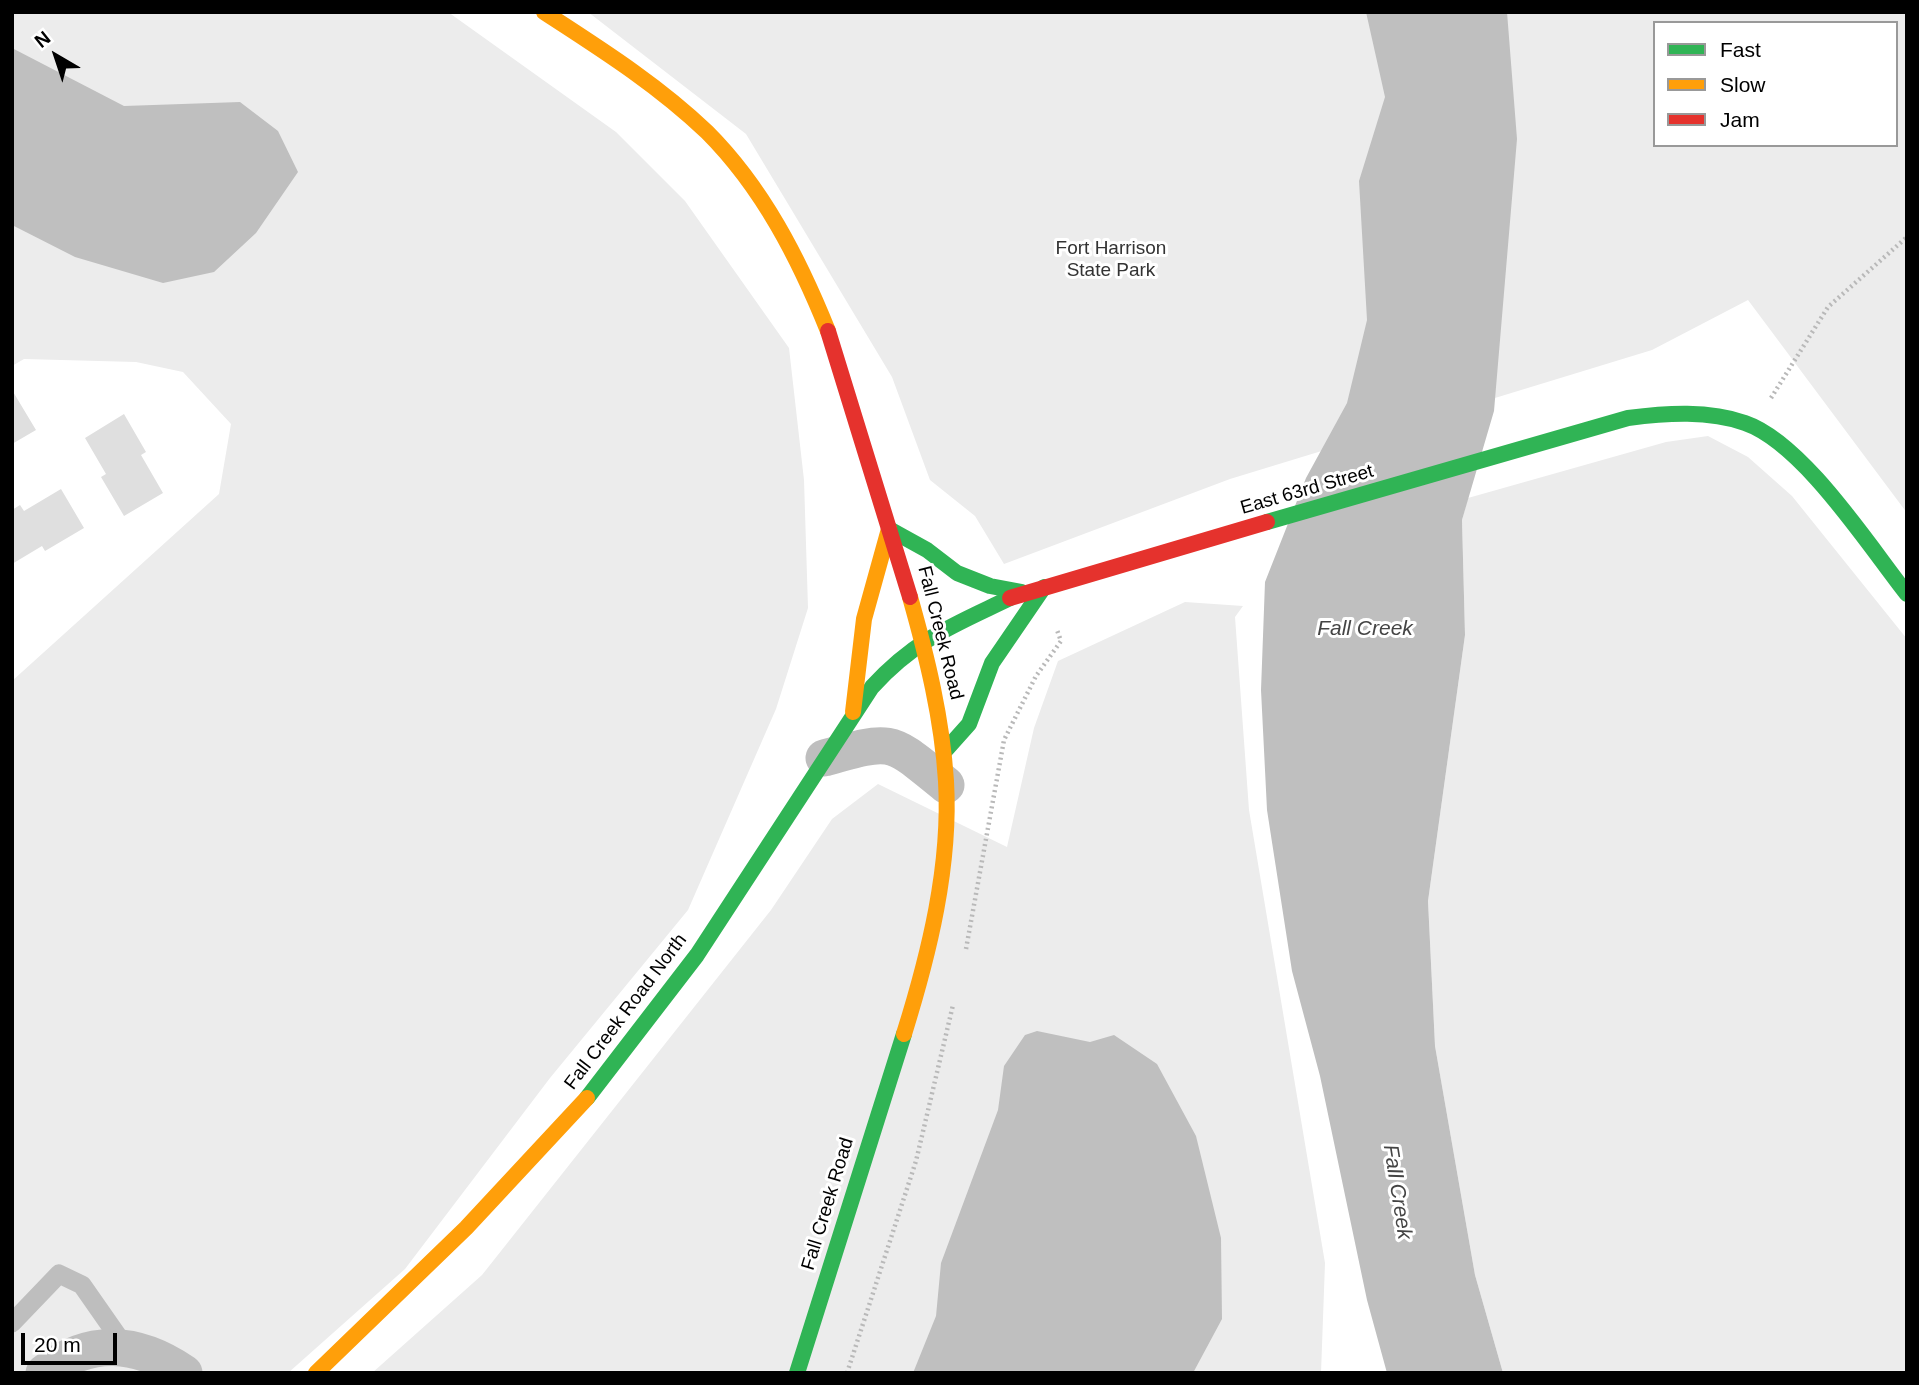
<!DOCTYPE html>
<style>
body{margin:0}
#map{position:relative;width:1919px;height:1385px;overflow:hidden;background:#fff;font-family:Arial,sans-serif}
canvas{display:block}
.frame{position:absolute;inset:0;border:14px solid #000;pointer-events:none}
.legend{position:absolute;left:1653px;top:21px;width:245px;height:126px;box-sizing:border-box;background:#fff;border:2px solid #999;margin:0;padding:9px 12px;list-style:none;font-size:21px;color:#000}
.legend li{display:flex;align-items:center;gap:14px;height:35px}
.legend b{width:35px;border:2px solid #999}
.north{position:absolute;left:21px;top:21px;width:70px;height:70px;-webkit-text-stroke:5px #fff;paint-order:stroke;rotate:321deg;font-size:19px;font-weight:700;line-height:28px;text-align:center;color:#000}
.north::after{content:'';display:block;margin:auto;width:24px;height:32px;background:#000;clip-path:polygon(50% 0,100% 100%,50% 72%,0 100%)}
.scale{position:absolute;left:21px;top:1333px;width:96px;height:32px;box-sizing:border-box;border:4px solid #000;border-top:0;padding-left:9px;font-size:21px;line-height:24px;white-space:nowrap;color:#000;-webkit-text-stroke:5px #fff;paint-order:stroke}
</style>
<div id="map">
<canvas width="1919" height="1385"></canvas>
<div class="frame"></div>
<ul class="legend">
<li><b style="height:9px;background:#30b455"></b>Fast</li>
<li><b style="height:9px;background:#ff9f0a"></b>Slow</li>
<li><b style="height:9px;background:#e5322d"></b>Jam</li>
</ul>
<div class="north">N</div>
<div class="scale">20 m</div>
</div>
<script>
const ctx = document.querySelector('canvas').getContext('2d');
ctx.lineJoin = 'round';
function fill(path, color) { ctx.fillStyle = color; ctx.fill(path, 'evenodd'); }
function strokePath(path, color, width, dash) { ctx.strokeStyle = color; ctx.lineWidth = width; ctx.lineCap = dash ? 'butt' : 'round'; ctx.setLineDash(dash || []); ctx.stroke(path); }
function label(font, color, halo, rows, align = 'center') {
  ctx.font = font + ' Arial,sans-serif'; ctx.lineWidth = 6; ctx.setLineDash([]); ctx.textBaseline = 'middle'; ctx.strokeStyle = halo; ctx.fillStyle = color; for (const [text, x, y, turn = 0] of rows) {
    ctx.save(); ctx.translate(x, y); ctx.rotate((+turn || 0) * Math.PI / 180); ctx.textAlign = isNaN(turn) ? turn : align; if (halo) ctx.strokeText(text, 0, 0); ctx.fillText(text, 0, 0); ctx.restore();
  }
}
fill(new Path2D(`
 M12,12H448L616,132L685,201L789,348L804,480L808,608L776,709L688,910L550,1078L405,1269L288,1373H12V681L219,494L231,424L183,372L136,362L24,359L12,366Z
 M588,12H1907V513L1748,300L1652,350L1230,479L1004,564L975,516L930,480L892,377L746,134ZM1655,23H1896V145H1655Z
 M1708,436L1748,457L1792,496L1907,639V1373H1503L1475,1275L1435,1046L1428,901L1465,635L1462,520L1468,498L1666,442Z
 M1185,602L1243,606L1235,617L1249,810L1325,1263L1321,1373H372L482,1275L771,910L832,819L878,784L1007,847L1034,728L1058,661Z`), '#ececec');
fill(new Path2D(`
 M1366,12H1507L1517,139L1494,411L1462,520L1465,635L1428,901L1435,1046L1475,1275L1503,1373H1387L1367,1300L1320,1076L1292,971L1267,810L1261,690L1265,582L1306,478L1347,403L1367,320L1359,181L1385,97Z
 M12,48L124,106L240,102L278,131L298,172L256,233L214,272L163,283L75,257L12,225Z
 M1037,1031L1090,1042L1114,1035L1157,1064L1196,1136L1221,1238L1222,1319L1193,1373H913L936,1316L941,1263L998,1110L1004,1066L1025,1035Z`), '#bfbfbf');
fill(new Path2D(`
 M12,390L36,430L12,444Z
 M124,414L146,452L141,455L163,493L124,516L101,477L106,474L85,438Z
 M61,489L84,528L45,551L42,546L12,564V510L20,505L24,511Z`), '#dfdfdf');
strokePath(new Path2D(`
 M1771,398L1828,307L1907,237
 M966,949L1004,740L1036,676L1061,641L1057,630
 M847,1373L916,1161L953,1005`), '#b9b9b9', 4.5, [2, 3.5]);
strokePath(new Path2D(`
 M12,1323L59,1274L82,1285L126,1348`), '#bebebe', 19);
strokePath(new Path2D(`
 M824,758C895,738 889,739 946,785
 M44,1373C90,1337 137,1341 184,1373`), '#bebebe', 37);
strokePath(new Path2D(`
 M1267,522L1628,418C1666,413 1709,410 1745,423C1803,443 1869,546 1907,594
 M889,529L927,550L957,573L990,586L1022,592
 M944,752L969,724L992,663L1044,587
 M587,1098L697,955L872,687C916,639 952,626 1010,598
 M797,1373L904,1034`), '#30b455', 16);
strokePath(new Path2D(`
 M544,12C601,49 658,85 707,132C763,188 799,259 828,331
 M853,712L864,619L889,529
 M904,1034C929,954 951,866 946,781C942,718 927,657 910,597
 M316,1373L466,1228L587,1098`), '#ff9f0a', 16);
strokePath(new Path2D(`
 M828,331L910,597
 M1010,598L1267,522`), '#e5322d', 16);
label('19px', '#333', '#fff', [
 ["Fort Harrison",1111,249],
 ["State Park",1111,271]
]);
label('19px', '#000', '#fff', [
 ["East 63rd Street",1307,490,-16],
 ["Fall Creek Road",940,633,76],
 ["Fall Creek Road North",626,1012,-53],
 ["Fall Creek Road",828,1204,-73]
]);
label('italic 21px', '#444', '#fff', [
 ["Fall Creek",1365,629],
 ["Fall Creek",1397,1192,81]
]);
</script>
